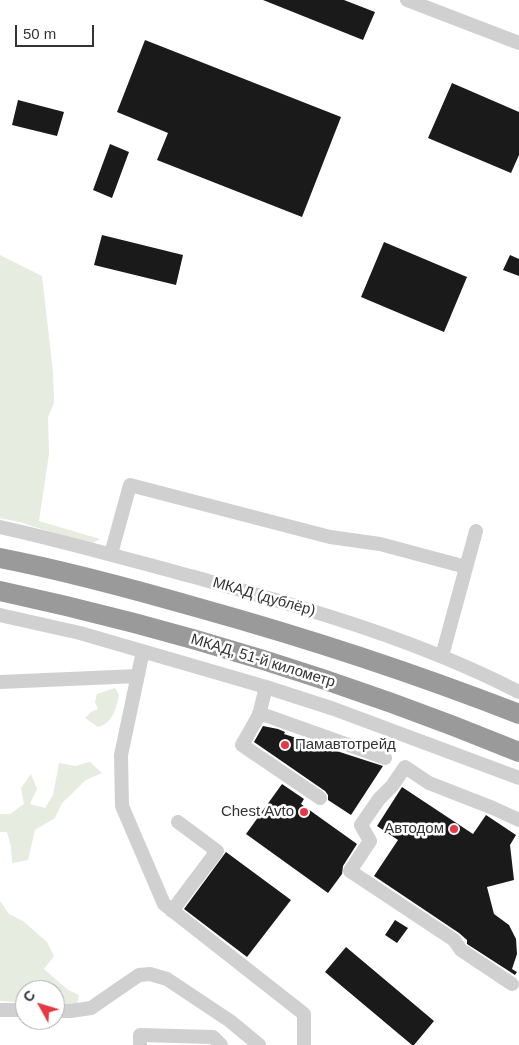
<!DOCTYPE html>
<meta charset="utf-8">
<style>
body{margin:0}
#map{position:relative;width:519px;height:1045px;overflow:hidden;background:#fff;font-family:Helvetica,sans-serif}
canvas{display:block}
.north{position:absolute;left:15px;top:980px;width:50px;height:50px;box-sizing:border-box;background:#fff;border:1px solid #adadad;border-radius:50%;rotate:309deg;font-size:14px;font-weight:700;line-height:20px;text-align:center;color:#333}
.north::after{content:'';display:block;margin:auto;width:18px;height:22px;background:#e63946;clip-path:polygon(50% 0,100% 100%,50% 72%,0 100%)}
.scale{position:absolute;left:15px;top:25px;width:79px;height:22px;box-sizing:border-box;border:2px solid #333;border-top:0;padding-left:6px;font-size:15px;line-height:18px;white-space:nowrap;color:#333;-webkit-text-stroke:4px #fff;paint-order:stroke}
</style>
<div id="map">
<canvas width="519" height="1045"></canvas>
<div class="north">С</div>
<div class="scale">50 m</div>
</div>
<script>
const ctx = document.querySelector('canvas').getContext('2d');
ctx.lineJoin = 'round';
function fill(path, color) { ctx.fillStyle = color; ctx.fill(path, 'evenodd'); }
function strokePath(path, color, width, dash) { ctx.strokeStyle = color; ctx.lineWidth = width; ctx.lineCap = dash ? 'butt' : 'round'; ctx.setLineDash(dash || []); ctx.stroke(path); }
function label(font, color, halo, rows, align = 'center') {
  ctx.font = font + ' Helvetica,sans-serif'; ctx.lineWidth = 5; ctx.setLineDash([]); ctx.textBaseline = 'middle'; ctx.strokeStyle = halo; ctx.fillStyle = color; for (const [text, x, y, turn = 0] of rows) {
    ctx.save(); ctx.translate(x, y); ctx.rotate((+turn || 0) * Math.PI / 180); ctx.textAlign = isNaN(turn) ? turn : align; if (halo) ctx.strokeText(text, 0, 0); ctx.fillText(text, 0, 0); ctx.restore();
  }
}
fill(new Path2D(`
 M0,255L42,276L53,372L54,403L48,417L49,454L39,521L100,539L90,544L19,522L0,518Z
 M115,688L119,695C116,709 113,723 98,727L85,718L91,712L98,709L95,702L97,694Z
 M90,762L102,773L86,780L62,803L55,818L35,830L28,860L12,863L11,847L7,832H0V814H10L24,804L21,788L31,774L37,789L30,804L45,808L53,795L59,763L75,766Z
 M0,901L9,914L23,921L47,942L54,956L44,969L68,990L79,995L77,1004L55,1006V990H25V1003L0,1001Z`), '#e6ecdf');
fill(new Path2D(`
 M263,0H344L375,12L363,40Z
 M145,40L341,117L302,217L157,160L168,133L117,112Z
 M452,83L519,112V155L511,173L428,138Z
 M18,100L64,112L57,136L12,125Z
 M110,144L129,152L112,198L93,190Z
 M102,235L183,255L176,285L94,265Z
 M384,242L467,277L444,332L361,297Z
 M510,255L519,259V276L503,270Z
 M263,726L278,729L285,732L284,734L383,766L351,815L328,800V795L325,791L254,742Z
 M282,784L304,799L301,804L357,844L343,866L342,874L328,893L246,834Z
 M402,787L473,834L486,815L516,835L510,845L514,880L487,887L494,914L509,925L516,939L517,954L512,969L517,972L515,975L467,944V940L459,933L374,876L398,840L377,826Z
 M226,852L291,900L247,957L184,909Z
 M395,920L408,928L397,943L385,935Z
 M346,947L434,1021L414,1045H412L325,972Z`), '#1a1a1a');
strokePath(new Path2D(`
 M407,0L519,43
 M0,527C69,542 137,562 205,580C313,610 420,641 519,692
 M111,554L130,485L330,537L380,544L466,567
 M0,615L80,633L266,687L334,709L519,778
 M143,651L121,755L122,806L164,904L304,1014V1045
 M442,656L476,531
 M0,682L137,676
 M266,687L259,715L242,745L320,798
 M259,713L385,758
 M172,911L217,851L178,822
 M512,984L461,950L454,940L350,871L370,841L361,825L379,799L392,786L405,767L429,783L493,808L519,820
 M0,1010H25
 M55,1011H71L91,1008L139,975L150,974L167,979L230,1021L259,1045
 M140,1045V1035L213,1037L221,1045`), '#d0d0d0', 14);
strokePath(new Path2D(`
 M0,558C67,571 133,589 199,608C307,638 414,673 519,714
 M0,591C177,629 351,683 519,752`), '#9a9a9a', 20);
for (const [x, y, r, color] of [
 [285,745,5,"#e63946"],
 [304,812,5,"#e63946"],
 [454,829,5,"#e63946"]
]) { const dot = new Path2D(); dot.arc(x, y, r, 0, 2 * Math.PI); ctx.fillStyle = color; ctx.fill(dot); strokePath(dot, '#fff', 2); }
label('15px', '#333', '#fff', [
 ["МКАД (дублёр)",264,597,16],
 ["МКАД, 51-й километр",263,661,17]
]);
label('15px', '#333', '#fff', [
 ["Памавтотрейд",295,745,"left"],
 ["Chest Avto",294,812],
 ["Автодом",444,829]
], 'right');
</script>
